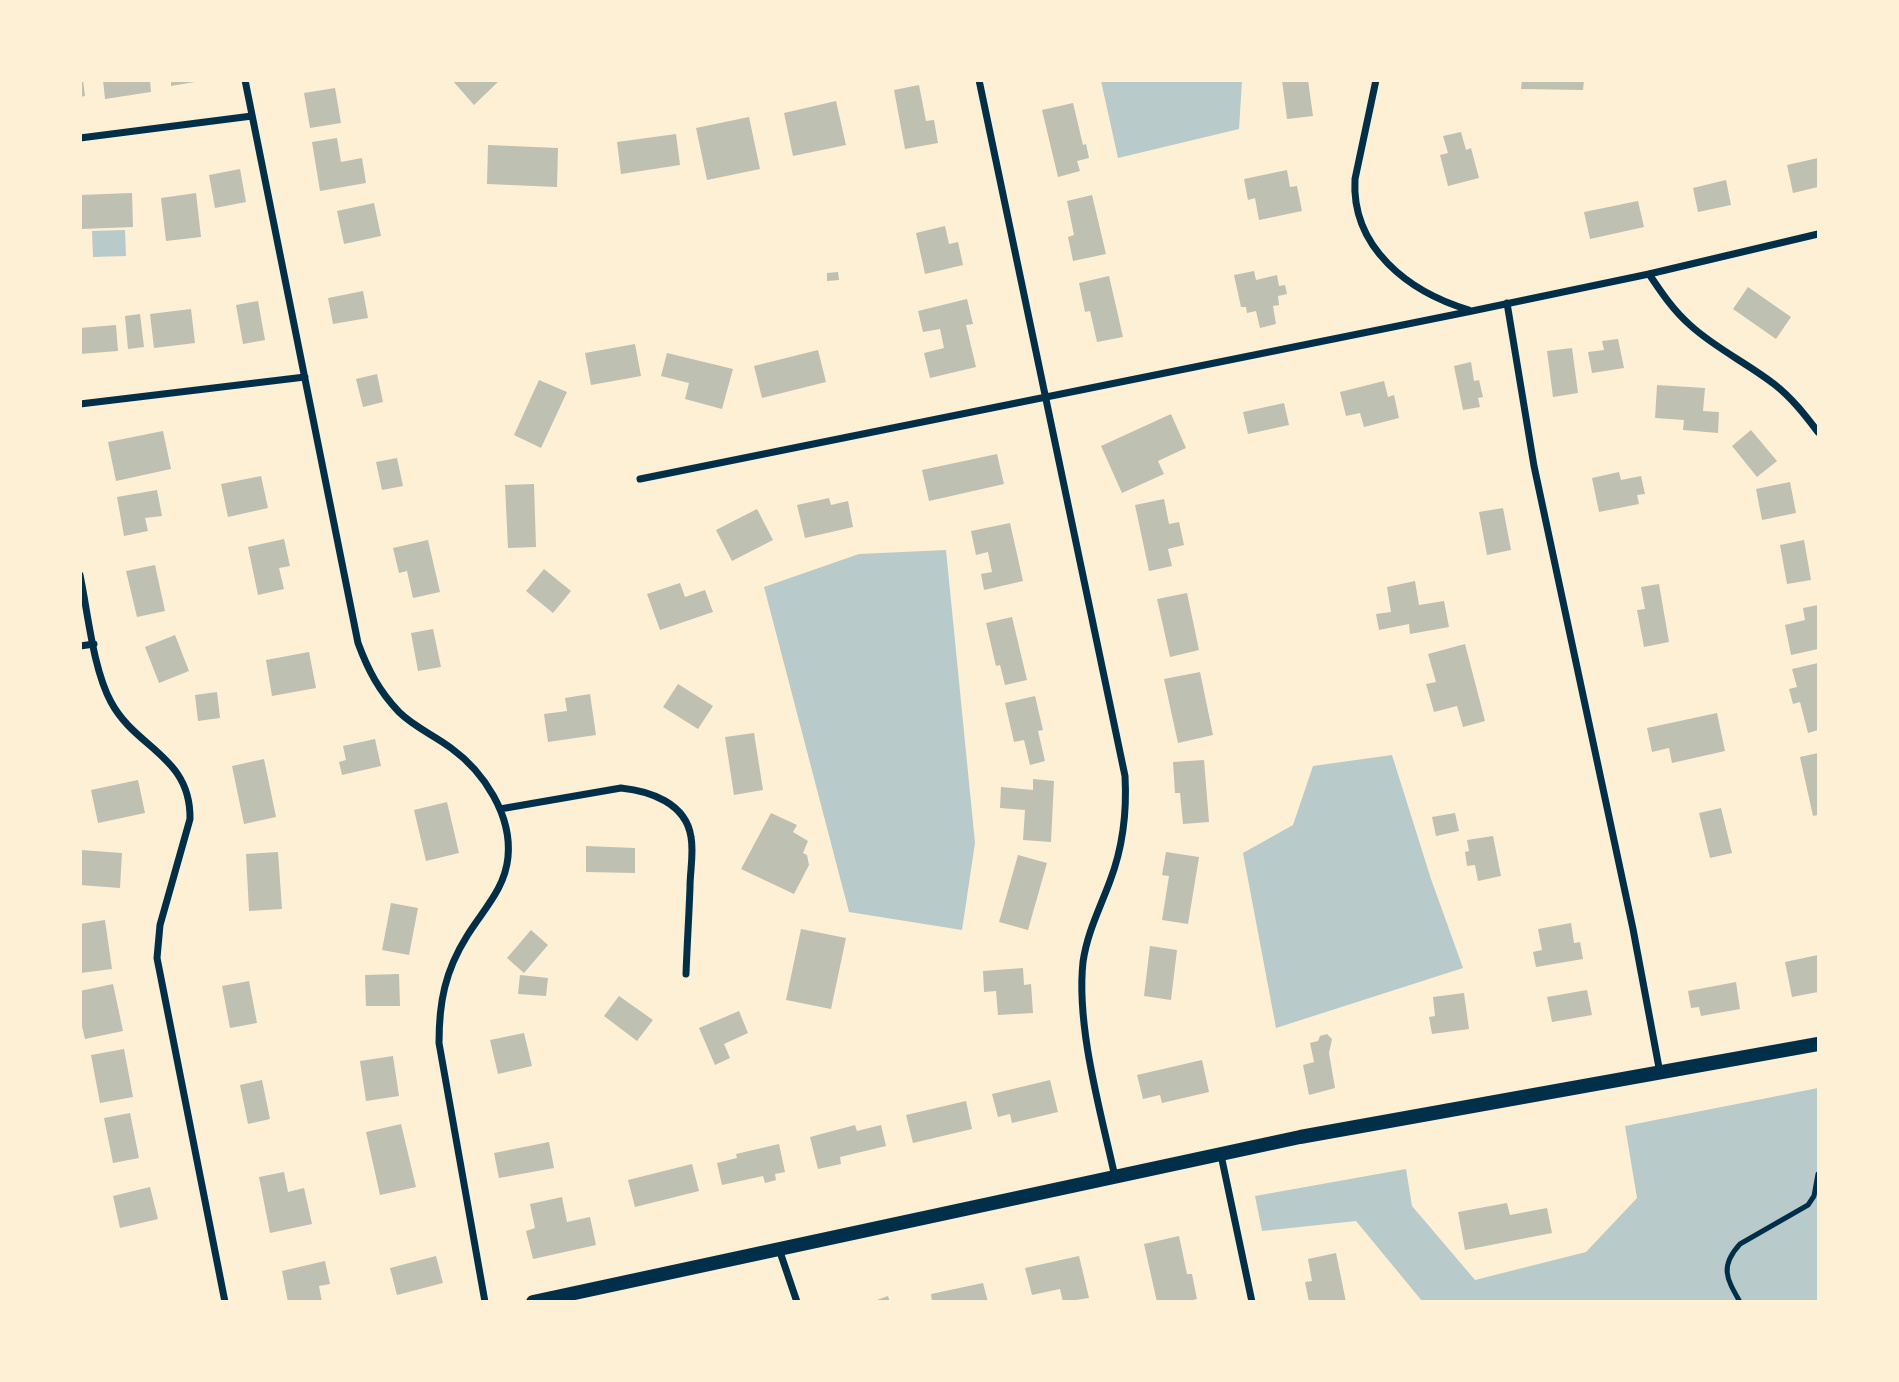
<!DOCTYPE html>
<style>
body{margin:0}
#map{position:relative;width:1899px;height:1382px;overflow:hidden;background:#fdf0d5;font-family:"Fira Sans Condensed",sans-serif}
canvas{display:block}
.frame{position:absolute;inset:0;border:82px solid #fdf0d5;pointer-events:none}
</style>
<div id="map">
<canvas width="1899" height="1382"></canvas>
<div class="frame"></div>
</div>
<script>
const ctx = document.querySelector('canvas').getContext('2d');
ctx.lineJoin = 'round';
function fill(path, color) { ctx.fillStyle = color; ctx.fill(path, 'evenodd'); }
function strokePath(path, color, width, dash) { ctx.strokeStyle = color; ctx.lineWidth = width; ctx.lineCap = dash ? 'butt' : 'round'; ctx.setLineDash(dash || []); ctx.stroke(path); }
fill(new Path2D(`
 M1101,81H1242L1239,129L1118,158Z
 M125,230L126,256L93,257L92,231Z
 M946,550L975,843L962,930L849,912L764,587L859,554Z
 M1392,755L1431,879L1463,968L1276,1028L1243,853L1293,825L1313,766Z
 M1818,1088V1301H1422L1356,1221L1262,1231L1255,1196L1406,1169L1412,1206L1475,1280L1586,1252L1637,1198L1625,1126Z`), '#b9caca');
fill(new Path2D(`
 M80,80H83L85,96L80,97Z
 M103,80H150L151,92L105,99Z
 M171,80H195V82L171,86Z
 M452,80H500L474,105Z
 M1282,80H1308L1313,116L1287,119Z
 M1522,80H1584L1583,90L1521,89Z
 M919,85L926,121L934,120L938,143L905,149L894,90Z
 M335,88L341,123L310,128L304,93Z
 M836,101L846,145L793,156L784,113Z
 M1073,103L1083,145L1086,144L1089,158L1077,161L1080,171L1058,177L1042,110Z
 M749,117L760,169L707,180L696,128Z
 M1461,132L1466,150L1471,148L1479,178L1448,186L1440,155L1448,153L1443,136Z
 M676,134L680,165L621,174L617,142Z
 M337,138L341,162L362,158L366,183L320,191L312,142Z
 M488,145L558,148L557,187L487,184Z
 M1818,158V187L1793,193L1787,165Z
 M240,169L246,202L215,208L209,175Z
 M1287,170L1290,187L1297,186L1302,211L1259,220L1255,198L1248,200L1244,179Z
 M1726,180L1731,205L1698,212L1693,188Z
 M132,193L133,227L81,229L80,195Z
 M196,193L201,237L166,241L161,198Z
 M1092,195L1106,254L1073,261L1068,237L1074,235L1067,201Z
 M1638,201L1644,227L1590,239L1584,212Z
 M374,203L381,236L344,244L337,211Z
 M945,226L949,244L958,242L963,265L925,274L916,233Z
 M1254,271L1256,280L1277,275L1279,286L1285,285L1287,294L1278,296L1279,305L1273,306L1276,324L1260,328L1256,311L1247,313L1246,307H1241L1234,275Z
 M838,272L839,280L827,281V273Z
 M1109,276L1123,337L1097,342L1090,311L1085,312L1079,283Z
 M1748,287L1791,317L1776,339L1733,309Z
 M363,291L368,318L333,324L328,298Z
 M967,299L973,324L966,325L976,367L930,378L924,353L944,348L940,329L923,332L918,311Z
 M258,301L265,340L243,344L236,305Z
 M191,309L195,343L154,348L150,314Z
 M140,314L144,347L128,349L125,316Z
 M116,325L118,351L80,354V328Z
 M1618,339L1624,368L1592,373L1588,352L1604,350L1602,341Z
 M635,344L641,376L591,385L585,353Z
 M1572,348L1578,393L1553,397L1547,351Z
 M818,350L826,382L762,398L754,366Z
 M667,353L733,369L722,409L685,399L689,383L661,376Z
 M1471,362L1474,381L1479,380L1483,397L1478,398L1480,407L1463,410L1454,366Z
 M377,374L383,402L363,407L356,379Z
 M539,380L567,392L541,448L514,435Z
 M1384,381L1388,397L1394,395L1399,418L1364,427L1360,413L1346,416L1340,392Z
 M1657,385L1705,388L1703,411L1719,412L1718,433L1683,430L1684,420L1655,418Z
 M1284,403L1289,425L1248,434L1243,412Z
 M1171,414L1186,448L1158,461L1164,474L1122,493L1101,446Z
 M1751,430L1777,461L1757,477L1732,446Z
 M163,431L171,469L116,481L108,442Z
 M997,454L1004,484L929,501L922,470Z
 M397,458L403,486L382,490L376,462Z
 M1619,472L1621,480L1641,476L1645,494L1637,495L1639,504L1599,512L1592,478Z
 M261,476L268,508L228,517L221,484Z
 M1790,482L1796,513L1762,520L1756,489Z
 M534,484L536,547L508,548L505,485Z
 M157,490L162,516L145,518L148,531L124,536L117,497Z
 M829,498L831,505L848,501L853,527L805,538L797,505Z
 M1164,499L1169,524L1179,522L1184,545L1168,549L1172,566L1149,571L1135,505Z
 M1503,508L1511,550L1487,555L1479,512Z
 M757,509L773,540L732,561L716,530Z
 M1010,523L1023,581L984,590L981,574L992,572L988,552L976,555L971,531Z
 M284,539L290,566L279,568L284,589L258,595L248,547Z
 M428,540L440,592L413,598L407,571L399,573L393,548Z
 M1804,540L1811,580L1787,584L1780,545Z
 M155,565L165,611L137,617L126,571Z
 M544,569L571,591L553,613L526,591Z
 M1415,581L1419,605L1444,601L1449,627L1410,634L1409,624L1379,630L1376,614L1391,612L1387,587Z
 M680,583L685,597L705,590L713,612L660,630L647,594Z
 M1659,584L1669,642L1644,647L1637,610L1645,609L1641,587Z
 M1187,593L1199,650L1170,657L1157,599Z
 M1818,605V649L1791,655L1785,625L1805,620L1803,608Z
 M1012,617L1027,680L1005,685L1000,665L996,666L986,623Z
 M433,629L441,667L418,671L411,633Z
 M175,635L189,671L159,683L145,647Z
 M1465,644L1485,721L1463,727L1457,706L1434,712L1426,684L1436,682L1428,654Z
 M309,652L316,688L272,696L266,660Z
 M1818,663V730L1808,733L1800,702L1793,704L1789,689L1797,687L1792,669Z
 M1200,672L1213,735L1178,743L1164,679Z
 M678,684L713,706L698,729L663,707Z
 M217,692L220,718L198,721L195,695Z
 M590,694L596,735L548,742L544,714L567,711L565,698Z
 M1035,696L1043,730L1038,731L1045,761L1030,765L1024,740L1014,742L1005,703Z
 M1717,713L1725,751L1672,763L1669,748L1652,752L1647,728Z
 M754,733L763,790L734,795L725,737Z
 M375,739L381,766L342,775L339,762L346,760L343,746Z
 M1818,753V815L1813,816L1800,757Z
 M264,759L276,817L244,824L232,766Z
 M1204,760L1209,822L1183,824L1180,793H1175L1173,762Z
 M1033,779L1054,781L1051,842L1023,840L1025,810L1000,808L1001,787L1033,790Z
 M138,780L145,813L98,823L91,790Z
 M447,802L459,853L426,861L414,810Z
 M1721,808L1732,853L1710,858L1699,813Z
 M771,813L797,825L793,832L808,841L803,853L807,855L809,865L794,894L741,869Z
 M1455,813L1459,831L1436,836L1432,817Z
 M1493,836L1501,876L1478,881L1475,865L1467,866L1465,852L1469,851L1467,840Z
 M586,846L635,848V873L586,872Z
 M81,850L122,853L120,888L80,885Z
 M278,852L282,909L249,911L246,854Z
 M1166,852L1199,857L1188,924L1162,920L1169,876L1162,875Z
 M1018,855L1047,863L1028,930L999,922Z
 M391,903L418,908L409,955L382,950Z
 M105,920L112,969L81,973L80,924Z
 M1571,923L1574,943L1580,942L1583,959L1536,967L1533,952L1542,950L1538,929Z
 M801,929L846,938L831,1009L786,1000Z
 M531,930L548,945L524,973L507,958Z
 M1150,946L1177,950L1171,1000L1144,996Z
 M1818,955V992L1792,997L1785,962Z
 M1023,968L1024,985L1031,984L1033,1013L998,1015L996,991L984,992L983,971Z
 M399,974L400,1006H366L365,975Z
 M520,975L548,978L546,996L518,994Z
 M249,981L257,1023L230,1028L222,986Z
 M1736,982L1740,1009L1701,1016L1699,1007L1691,1008L1688,991Z
 M113,984L123,1031L85,1039L80,1018V991Z
 M1587,990L1592,1015L1552,1022L1547,997Z
 M1464,993L1469,1029L1432,1034L1429,1017L1435,1016L1433,997Z
 M619,996L653,1020L637,1041L604,1016Z
 M739,1011L748,1033L724,1044L730,1058L715,1065L699,1028Z
 M524,1033L532,1066L498,1074L490,1040Z
 M1327,1034L1332,1039L1329,1053L1335,1088L1309,1095L1303,1065L1314,1062L1310,1043L1318,1041L1320,1036Z
 M124,1049L133,1097L100,1103L91,1055Z
 M393,1056L399,1096L366,1101L360,1061Z
 M1202,1060L1209,1092L1162,1103L1160,1095L1143,1099L1137,1075Z
 M262,1080L270,1119L248,1124L240,1085Z
 M1050,1080L1058,1112L1012,1123L1010,1114L998,1117L992,1094Z
 M966,1101L972,1129L913,1143L906,1115Z
 M130,1113L139,1158L113,1163L104,1118Z
 M401,1124L416,1187L380,1195L366,1132Z
 M855,1125L857,1131L881,1125L886,1146L840,1157L841,1164L818,1169L810,1137Z
 M549,1142L554,1168L499,1178L494,1153Z
 M779,1144L785,1172L775,1174L776,1180L765,1183L763,1176L722,1185L717,1163L737,1158L736,1154Z
 M692,1164L699,1191L635,1207L628,1180Z
 M284,1172L288,1192L304,1188L312,1224L270,1233L259,1177Z
 M150,1187L158,1219L120,1228L113,1196Z
 M562,1197L567,1222L590,1217L596,1245L533,1259L526,1231L535,1228L530,1204Z
 M1507,1203L1510,1215L1547,1208L1552,1233L1465,1250L1458,1212Z
 M1179,1236L1187,1274H1192L1197,1299L1185,1302H1157L1144,1244Z
 M1336,1253L1346,1302H1309L1305,1282L1312,1281L1308,1259Z
 M436,1256L443,1283L397,1295L390,1268Z
 M1079,1256L1089,1298L1063,1302L1060,1289L1032,1295L1025,1268Z
 M325,1261L330,1284L319,1286L322,1302H288L282,1271Z
 M983,1283L988,1302H932L931,1294Z
 M888,1296L890,1302H874V1301Z`), '#bec0b2');
strokePath(new Path2D(`
 M1740,1302C1727,1279 1719,1267 1740,1244L1808,1205L1814,1196L1818,1174`), '#003049', 5);
strokePath(new Path2D(`
 M245,80L358,643C368,670 379,691 399,712C414,727 434,735 451,748C484,772 512,815 508,857C505,889 483,910 467,936C445,971 439,1002 439,1043L485,1302
 M979,80L1125,776C1127,812 1123,847 1110,881C1100,908 1087,933 1083,962C1076,1027 1101,1113 1115,1177
 M1376,80L1355,179C1351,248 1409,292 1469,310
 M80,138L252,116
 M1649,274C1661,292 1673,310 1690,325C1715,348 1747,363 1774,384C1792,398 1805,415 1818,432
 M1507,303L1534,466L1633,929L1660,1073
 M80,404L305,377
 M640,479L1472,311L1649,274L1818,234
 M80,575C88,613 93,669 111,702C136,749 191,756 190,819L160,925L157,958L225,1302
 M80,646L94,644
 M500,809L621,788C650,791 686,803 691,837C694,853 690,871 690,887C689,916 687,945 686,974
 M1221,1155L1252,1302
 M779,1249L797,1302`), '#003049', 7);
strokePath(new Path2D(`
 M533,1302L1300,1137L1818,1044`), '#003049', 14);
</script>
